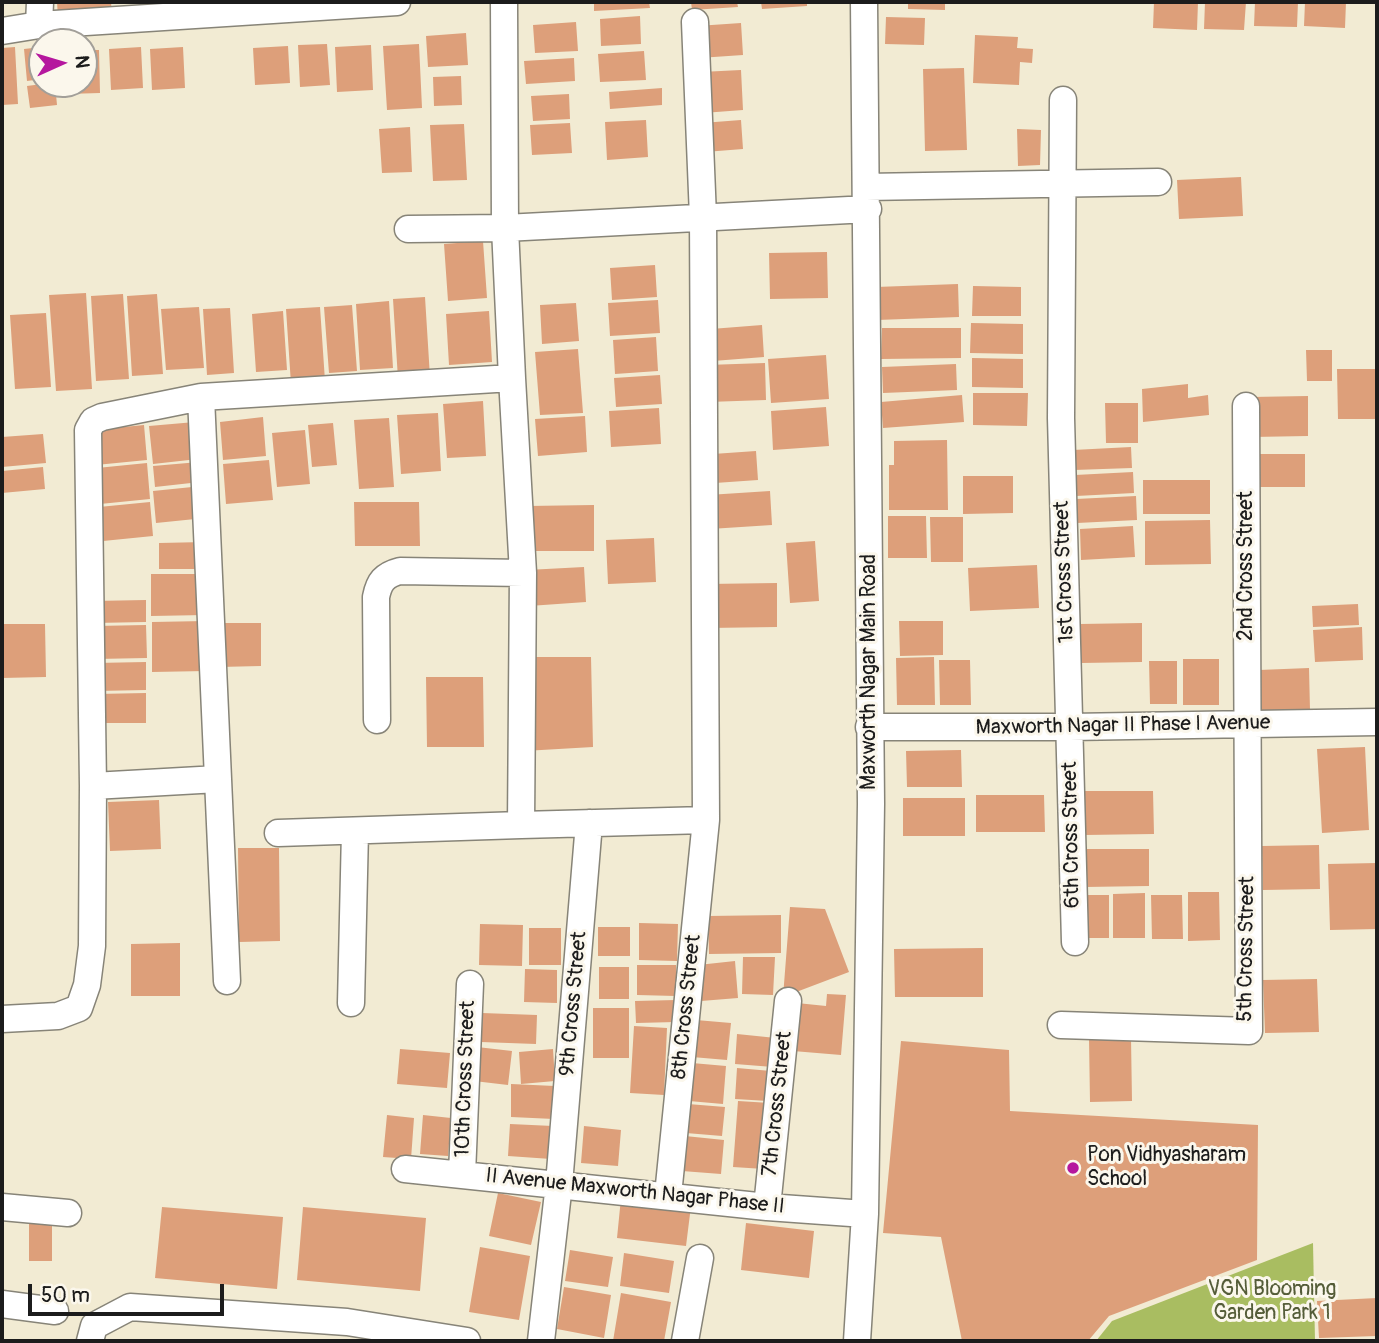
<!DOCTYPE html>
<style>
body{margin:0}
#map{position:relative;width:1379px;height:1343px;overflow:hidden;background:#f2ebd3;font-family:Pangolin,sans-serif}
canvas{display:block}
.frame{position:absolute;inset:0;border:4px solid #1c1c1c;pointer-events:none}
.north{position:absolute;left:28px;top:28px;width:70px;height:70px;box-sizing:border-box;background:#fbf7ec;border:2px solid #a29f99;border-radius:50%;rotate:86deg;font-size:19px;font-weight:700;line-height:28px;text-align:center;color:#1c1c1c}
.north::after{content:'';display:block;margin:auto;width:24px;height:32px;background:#b5179e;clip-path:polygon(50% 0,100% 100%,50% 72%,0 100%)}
.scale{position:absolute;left:28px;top:1284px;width:196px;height:32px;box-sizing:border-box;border:4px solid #1c1c1c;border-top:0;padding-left:9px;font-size:21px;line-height:24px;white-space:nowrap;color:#1c1c1c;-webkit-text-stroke:5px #fbf7ec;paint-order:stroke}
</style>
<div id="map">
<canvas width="1379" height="1343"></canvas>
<div class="frame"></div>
<div class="north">N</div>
<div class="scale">50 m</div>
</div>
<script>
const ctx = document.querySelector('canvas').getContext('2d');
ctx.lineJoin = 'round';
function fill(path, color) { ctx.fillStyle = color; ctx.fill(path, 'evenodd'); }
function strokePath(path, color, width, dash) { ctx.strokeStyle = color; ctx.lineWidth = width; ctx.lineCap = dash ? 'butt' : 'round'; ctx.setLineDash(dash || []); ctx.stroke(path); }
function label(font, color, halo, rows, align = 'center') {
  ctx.font = font + ' Pangolin,sans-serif'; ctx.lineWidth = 6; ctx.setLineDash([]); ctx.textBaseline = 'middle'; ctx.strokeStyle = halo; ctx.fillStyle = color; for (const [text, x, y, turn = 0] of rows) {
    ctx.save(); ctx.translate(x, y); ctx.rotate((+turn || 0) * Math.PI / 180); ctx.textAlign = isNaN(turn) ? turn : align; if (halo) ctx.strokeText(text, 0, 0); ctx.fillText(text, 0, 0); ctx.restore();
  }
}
fill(new Path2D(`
 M1313,1243L1315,1341H1096L1112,1321Z`), '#a9bd61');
fill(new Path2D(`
 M57,2H111L112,14L58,17Z
 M594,2H649L650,8L594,11Z
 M691,2H737L738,7L692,10Z
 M761,2H807V6L762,9Z
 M908,2H945V10L908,9Z
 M1154,2H1198L1197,30L1153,28Z
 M1205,2H1246L1244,30L1204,29Z
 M1255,2H1298L1297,27L1254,26Z
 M1305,2H1346L1345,28L1304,26Z
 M640,16L641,44L601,46L600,19Z
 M886,17L925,18L924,45L885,44Z
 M576,22L578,51L535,53L533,25Z
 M741,23L743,55L699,58L697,26Z
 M466,33L468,65L428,67L426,36Z
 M975,35L1018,37L1017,48L1033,49L1032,63L1020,62L1019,85L973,83Z
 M327,44L330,85L300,87L298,45Z
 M419,44L422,108L387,110L383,46Z
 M371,45L373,90L337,92L335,47Z
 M288,46L290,83L255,85L253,48Z
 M15,47L18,104L2,105V48Z
 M42,47V79L27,81L24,49Z
 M141,47L143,88L111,90L109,49Z
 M183,47L185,88L152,90L150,49Z
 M84,50H99L100,93L67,94V84H84Z
 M644,51L646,80L600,82L598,54Z
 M574,58L575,81L526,84L524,61Z
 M964,68L967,150L925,151L923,69Z
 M741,70L743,110L703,113L701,72Z
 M461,76L462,105L434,106L433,77Z
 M42,84H55L57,105L30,108L27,86Z
 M662,88V105L610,109L609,92Z
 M569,94L570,119L533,121L531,96Z
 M646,120L648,157L607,160L605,122Z
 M741,120L743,149L705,152L702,123Z
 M570,123L572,153L532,155L530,125Z
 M464,124L467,180L433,181L430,125Z
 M410,127L412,172L382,173L379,129Z
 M1017,129L1041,130L1040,165L1018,166Z
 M1241,177L1243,216L1179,219L1177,180Z
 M483,241L487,298L448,301L444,244Z
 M827,252L828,298L770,299L769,253Z
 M655,265L657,297L612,300L610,268Z
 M958,284L959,317L877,320L876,287Z
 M973,286L1021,287V316H972Z
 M86,293L92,389L56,391L49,295Z
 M123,294L129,379L96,381L91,296Z
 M157,294L163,374L132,376L127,296Z
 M425,297L430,377L398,379L393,299Z
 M658,300L660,333L610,336L608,303Z
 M389,301L393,368L360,370L356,304Z
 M576,303L579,341L542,344L540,305Z
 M352,305L357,371L329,373L324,307Z
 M199,307L204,368L166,370L161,309Z
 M320,307L325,381L291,384L286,309Z
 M230,308L234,373L207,375L203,309Z
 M283,311L287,370L256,372L252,314Z
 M489,311L492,362L449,365L446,314Z
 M46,313L51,387L15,389L10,315Z
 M971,323L1023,324V354L970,353Z
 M762,325L764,357L713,361L711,329Z
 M882,328H961V358L881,359Z
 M656,337L658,371L615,374L613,340Z
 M578,349L583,413L540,415L535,352Z
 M1306,350H1332V381H1307Z
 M826,355L829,399L771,403L768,359Z
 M972,358L1023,359V388L972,387Z
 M765,363L766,400L708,402L707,365Z
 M956,364L957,390L883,393L882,367Z
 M1337,369H1377V419H1338Z
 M660,375L662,404L616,407L614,378Z
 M1188,384V398L1208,395L1209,415L1143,422L1142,389Z
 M973,393H1028L1027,426L973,425Z
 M962,395L964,422L883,428L881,402Z
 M1308,396V436L1252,437L1251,397Z
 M483,401L486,456L447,458L443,404Z
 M1105,403H1138V443H1106Z
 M826,407L829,446L773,450L771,411Z
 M659,408L661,444L611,447L609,411Z
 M438,413L441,471L401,474L397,415Z
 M585,416L587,452L538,456L535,419Z
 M263,417L266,456L223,460L220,422Z
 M389,418L394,487L359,489L354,420Z
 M195,422L198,459L153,464L149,426Z
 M333,423L337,465L312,467L308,425Z
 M144,425L147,460L96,465L93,430Z
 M305,430L310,484L277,487L272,433Z
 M43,434L46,463L2,467V437Z
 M947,440L948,510H889V465H894V441Z
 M1131,447L1132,468L1074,470L1073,450Z
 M756,451L758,480L715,483L713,454Z
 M1254,454H1305V487H1254Z
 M269,460L273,500L226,504L223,464Z
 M199,462L200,482L155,487L153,466Z
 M147,463L150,499L100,504L97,468Z
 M43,467L45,489L2,493V471Z
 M1133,472L1134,493L1076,496L1075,475Z
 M963,476H1013V513L963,514Z
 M1143,480H1210V514H1143Z
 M202,486L205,518L156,523L153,491Z
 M770,491L772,525L710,529L708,495Z
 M1136,496L1137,520L1077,523L1076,499Z
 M150,502L153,536L103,541L99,507Z
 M354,502H419L420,546H355Z
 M594,505V551H528V506Z
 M888,516H926L927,558H888Z
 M930,517H963V562H931Z
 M1210,520L1211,564L1145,565V521Z
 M1133,526L1135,557L1081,560L1080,529Z
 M654,538L656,582L608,584L606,540Z
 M815,541L819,601L790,603L786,543Z
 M205,542L206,569H159V543Z
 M1037,565L1039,608L970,611L968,568Z
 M584,567L586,602L529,606L527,570Z
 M151,574H205V615L151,616Z
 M777,583V627L708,628L707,584Z
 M146,600V622L94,623L93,601Z
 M1358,604L1359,625L1313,627L1312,606Z
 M206,621V671L152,672V622Z
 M899,621H943V655L900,656Z
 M218,623H261V666L219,667Z
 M1142,623V662L1081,663L1080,624Z
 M2,624H45L46,677L2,678Z
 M146,625L147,658L96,659V626Z
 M1362,627L1363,660L1315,662L1313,630Z
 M523,657H591L593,747L524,751Z
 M934,657L935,705H897L896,658Z
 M1183,659H1219V705H1183Z
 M939,660H970L971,705H940Z
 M1149,661H1177V704H1150Z
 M146,662V690L96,691L95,663Z
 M1309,668L1310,710L1261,713L1259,670Z
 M426,677H483L484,747H427Z
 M146,693V723H97L96,694Z
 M1365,747L1369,830L1322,833L1317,749Z
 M961,750L962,787H907L906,751Z
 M1085,791H1153L1154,834L1085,835Z
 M976,795H1044L1045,832H976Z
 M903,798H965V836H903Z
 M159,800L161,849L110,851L108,802Z
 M1319,845L1320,889L1263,890L1262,846Z
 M238,848H279L280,941L239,942Z
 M1084,849H1149V886L1085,887Z
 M1377,863V929L1330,930L1328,864Z
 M1188,892H1219L1220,940L1188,941Z
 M1145,893V938H1113V894Z
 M1082,895H1109V938H1083Z
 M1151,895H1182L1183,939H1152Z
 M790,907L825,909L849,972L783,997Z
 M781,915V953L709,954L708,916Z
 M639,923L678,924L677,961L639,960Z
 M480,924L523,925L522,966L479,965Z
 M598,927H630V956H598Z
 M529,928H561V965H529Z
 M180,943V996H131V944Z
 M983,948V997H895L894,949Z
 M743,957H775L773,995L742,994Z
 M735,961L738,998L701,1001L698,965Z
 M637,965H676V996L637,995Z
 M599,967H629V999H599Z
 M525,969L557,970V1003L524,1002Z
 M1317,979L1319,1032L1265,1033L1263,980Z
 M827,994L846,995L841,1055L793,1051L797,1003L826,1006Z
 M676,1000V1022L636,1023L635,1001Z
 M593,1008H629V1058H593Z
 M482,1013L537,1015L536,1044L481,1042Z
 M696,1020L731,1023L727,1060L692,1057Z
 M634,1026L667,1028L664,1095L630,1093Z
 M737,1034L776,1038L773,1067L735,1064Z
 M1089,1038H1131L1132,1101L1090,1102Z
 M901,1041L1009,1050L1010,1111L1258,1125L1257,1260L1109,1316L1088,1341H962L941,1237L883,1233Z
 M477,1047L512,1051L508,1085L474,1081Z
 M400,1049L450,1053L447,1088L397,1084Z
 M553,1049L555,1081L521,1084L519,1052Z
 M692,1063L726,1066L723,1104L689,1101Z
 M737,1068L771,1071L768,1101L735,1099Z
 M511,1084L555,1086L554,1119L511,1117Z
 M738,1101L770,1103L764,1169L733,1167Z
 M688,1104L725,1107L722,1136L686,1133Z
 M387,1115L414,1118L411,1159L383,1157Z
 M423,1115L451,1118L448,1156L420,1154Z
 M510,1124L553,1126L551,1159L508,1156Z
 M584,1126L621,1130L618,1166L581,1163Z
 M685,1136L724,1140L721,1174L682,1171Z
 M498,1193L541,1202L531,1245L489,1236Z
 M621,1198L691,1206L686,1246L617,1238Z
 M162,1207L283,1217L277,1289L155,1278Z
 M303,1207L426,1218L420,1291L297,1280Z
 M52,1217V1261H29V1218Z
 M746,1223L814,1231L809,1278L741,1270Z
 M480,1247L530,1256L519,1320L469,1312Z
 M570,1250L613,1257L608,1287L565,1281Z
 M624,1253L674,1261L669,1293L620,1286Z
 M564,1287L611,1295L604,1338L557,1329Z
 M621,1293L671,1302L664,1341H613Z
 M1377,1298V1336L1319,1338L1317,1301Z`), '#dd9f7a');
const minor = new Path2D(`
 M40,2L39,25L397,2
 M504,2L505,228L868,209
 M2,31L39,25
 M1063,100L1061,418L1075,942
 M866,187L1158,182
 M512,378L523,573L521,825L706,820L703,217L695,22
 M377,720L376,597C379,582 384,575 400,571L523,573
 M869,727H1070L1377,722
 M93,786L218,779
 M278,833L521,825
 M227,981L201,397L512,378L505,228L408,229
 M351,1003L355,831
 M2,1019L58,1016L79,1008L87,985L92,946L93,786L88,430L93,421L102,417L201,397
 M1061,1025L1249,1031L1246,406
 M405,1169L767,1207L865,1214
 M462,1174L470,984
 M668,1195L706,820
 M2,1207L68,1213
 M767,1207L788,1001
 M2,1304L55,1311
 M90,1341L94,1326L130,1307L347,1322L467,1341
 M541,1341L559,1184L589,823
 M685,1341L700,1258
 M857,1341L865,1214L871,804L864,2`);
strokePath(minor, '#878478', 29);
strokePath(minor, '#fff', 26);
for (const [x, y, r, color] of [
 [1073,1168,7,"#b5179e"]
]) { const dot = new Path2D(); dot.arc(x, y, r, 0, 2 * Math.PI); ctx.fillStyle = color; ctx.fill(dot); strokePath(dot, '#fbf7ec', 2.5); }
label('21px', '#1c1c1c', '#fbf7ec', [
 ["2nd Cross Street",1247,566,-90],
 ["1st Cross Street",1065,572,-92],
 ["Maxworth Nagar Main Road",870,672,-90],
 ["Maxworth Nagar II Phase I Avenue",1123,726,-1],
 ["6th Cross Street",1072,835,-91],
 ["5th Cross Street",1247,949,-89],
 ["9th Cross Street",574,1004,-85],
 ["8th Cross Street",687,1007,-84],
 ["10th Cross Street",466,1079,-88],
 ["7th Cross Street",778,1104,-84],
 ["II Avenue Maxworth Nagar Phase II",635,1192,6]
]);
label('21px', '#1c1c1c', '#fbf7ec', [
 ["Pon Vidhyasharam",1087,1156],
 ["School",1087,1180]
], 'left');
label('21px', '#545c38', '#fbf7ec', [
 ["VGN Blooming",1272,1290],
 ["Garden Park 1",1272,1314]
]);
</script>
